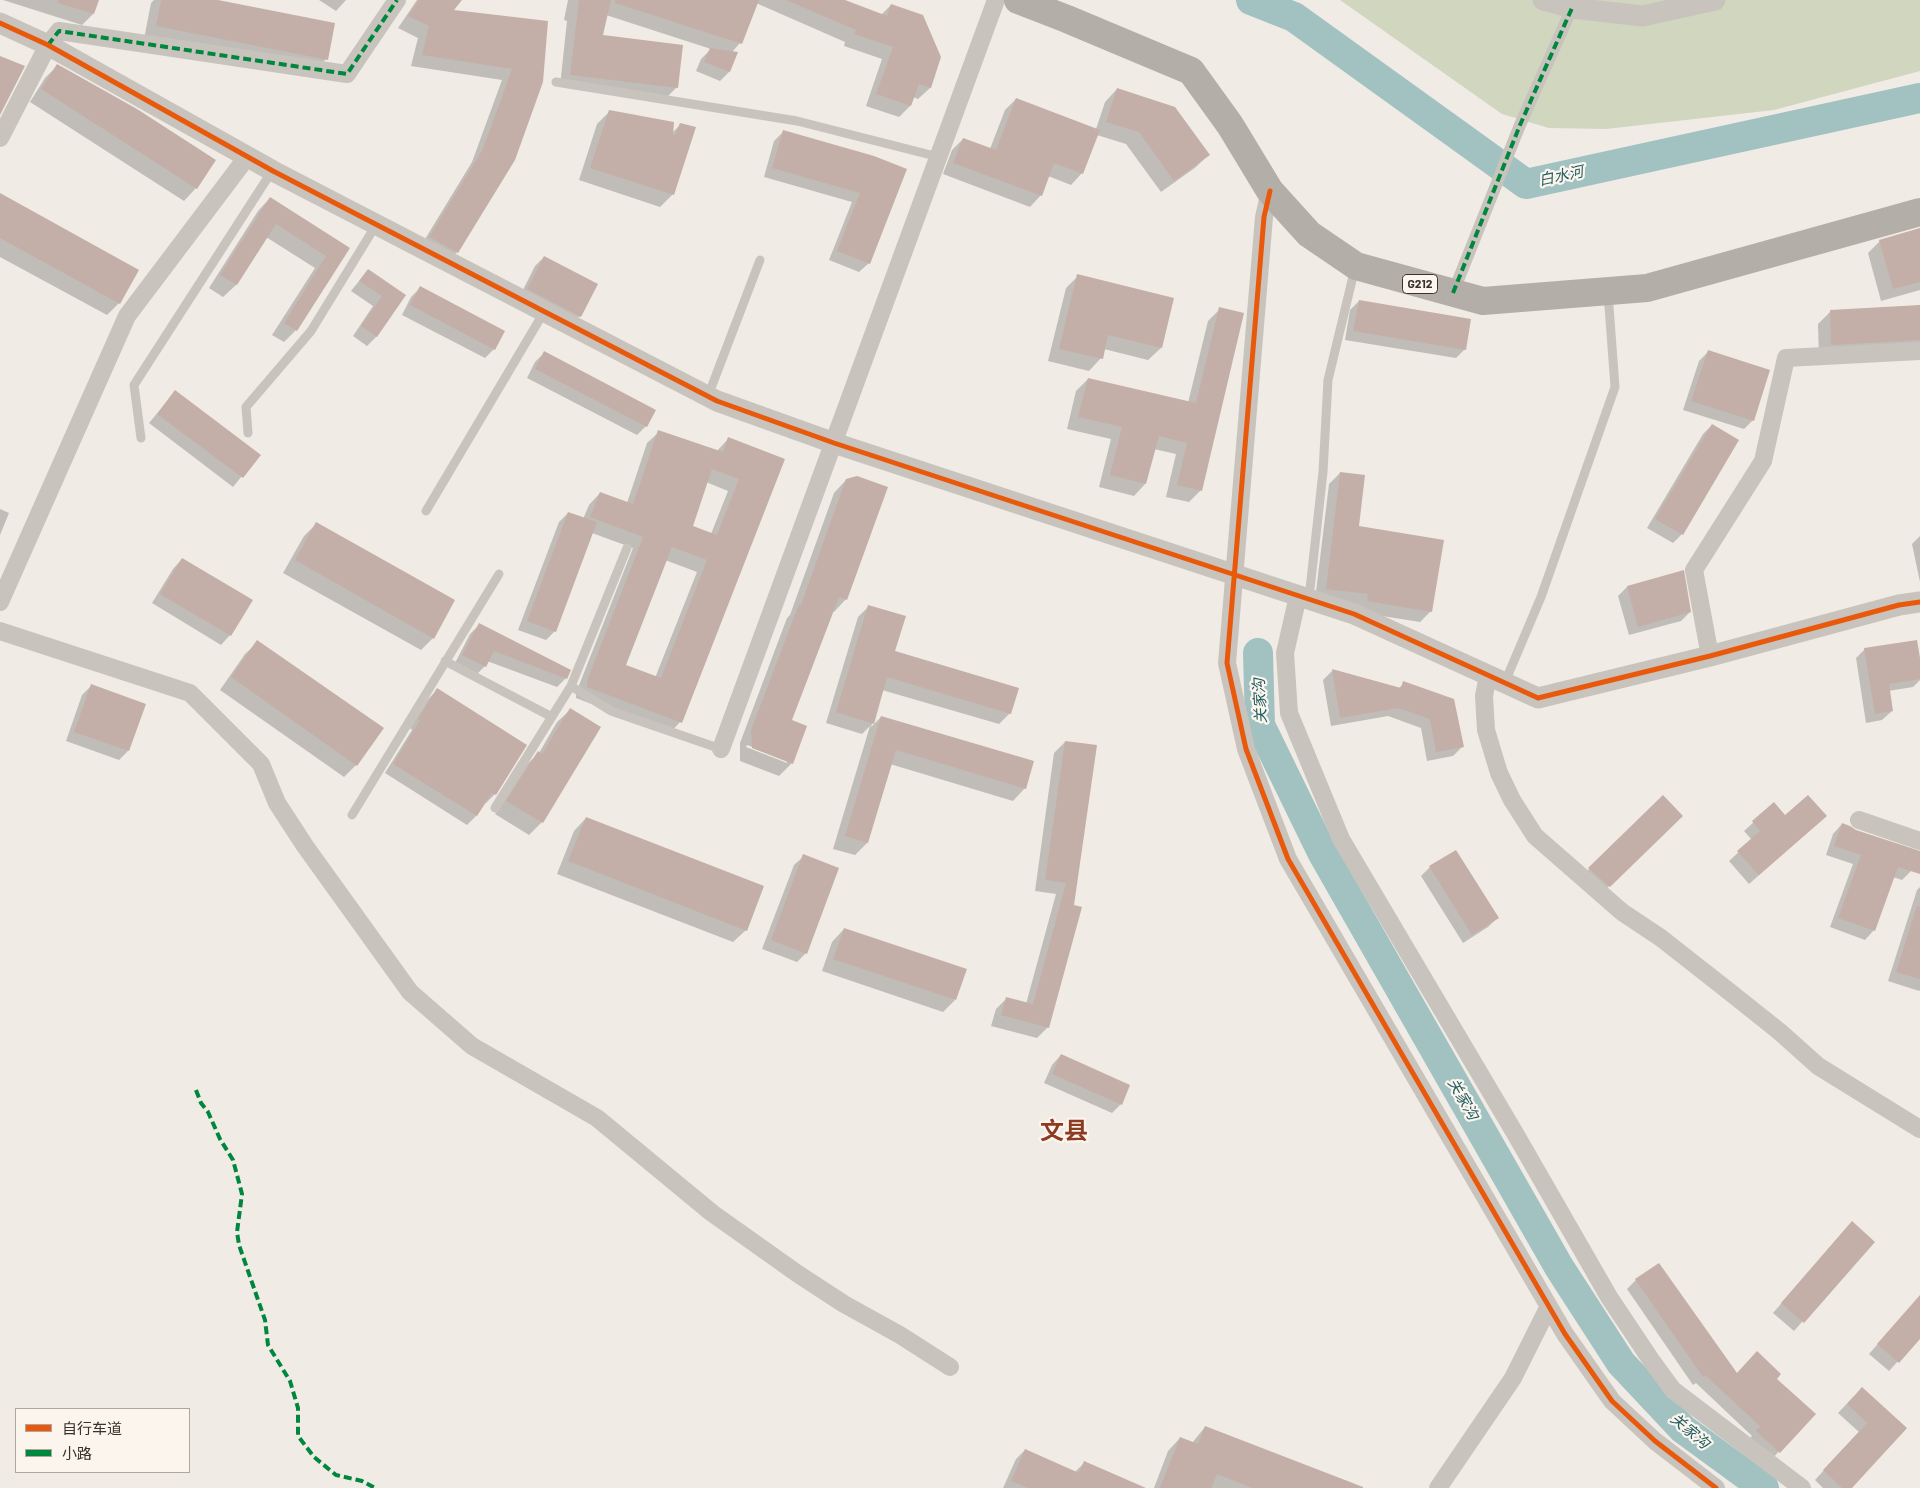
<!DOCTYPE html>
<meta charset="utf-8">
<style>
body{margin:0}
#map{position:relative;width:1920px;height:1488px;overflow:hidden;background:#f0ebe5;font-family:Barlow,"Noto Sans SC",sans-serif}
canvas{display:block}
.legend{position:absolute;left:15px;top:1408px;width:175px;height:65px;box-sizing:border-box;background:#fbf5ee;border:1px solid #aea6a0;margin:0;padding:6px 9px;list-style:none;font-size:15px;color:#3b302b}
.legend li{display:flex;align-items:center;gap:10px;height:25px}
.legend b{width:25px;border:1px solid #aea6a0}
</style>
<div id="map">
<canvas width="1920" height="1488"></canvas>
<ul class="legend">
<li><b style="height:6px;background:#e8590c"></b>自行车道</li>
<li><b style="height:6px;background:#00873e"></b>小路</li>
</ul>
</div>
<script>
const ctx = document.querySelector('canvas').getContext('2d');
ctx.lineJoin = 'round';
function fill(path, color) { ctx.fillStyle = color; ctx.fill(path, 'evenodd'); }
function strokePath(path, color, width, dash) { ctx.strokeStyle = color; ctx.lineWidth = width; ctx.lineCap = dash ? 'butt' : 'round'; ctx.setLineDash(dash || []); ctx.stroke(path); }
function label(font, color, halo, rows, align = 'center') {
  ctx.font = font + ' Barlow,"Noto Sans SC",sans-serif'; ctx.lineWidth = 4.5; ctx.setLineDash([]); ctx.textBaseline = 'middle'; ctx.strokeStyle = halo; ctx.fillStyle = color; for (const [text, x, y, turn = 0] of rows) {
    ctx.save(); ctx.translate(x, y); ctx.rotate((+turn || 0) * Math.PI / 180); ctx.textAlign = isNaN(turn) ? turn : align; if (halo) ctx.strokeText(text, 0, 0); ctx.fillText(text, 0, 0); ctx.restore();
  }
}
fill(new Path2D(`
 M1340,0H1920V71L1774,110L1606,129L1549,128L1502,114Z`), '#d1d6bf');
fill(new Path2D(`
 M3,0H97L93,14L82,25Z
 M154,0H212L326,59L314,71L144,39L151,3Z
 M319,0H346L336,11Z
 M417,0H460L452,12L547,22L457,252L445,264L419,249L472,162L502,80L411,66L418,38L398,28Z
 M568,0H842L881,15L891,5L940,57L930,88L918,99L913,97L910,106L899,117L866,106L882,59L844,46L845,42L756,3L740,43L732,52L737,53L729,72L720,81L696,71L701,59L711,49L606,15L602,36L677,87L665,99L560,86L567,21L564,20Z
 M57,66L196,188L184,201L30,102L45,78Z
 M1117,89L1208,155L1196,167L1161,192L1126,144L1097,135L1082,173L1071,185L1048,176L1041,195L1030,207L943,174L952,150L963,139L990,149L1005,110L1016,99L1096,129L1105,102Z
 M610,111L672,133L680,125L673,194L660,207L579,180L597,124Z
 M783,132L873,157L869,263L859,272L829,260L852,202L764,177L774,141Z
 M0,195L119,303L107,315L0,257Z
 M270,198L348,248L296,330L284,342L272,335L315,268L266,237L236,285L223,297L209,288L258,211Z
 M1920,229V290L1881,301L1868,253L1880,241Z
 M544,257L580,316L571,325L519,298L535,266Z
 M368,270L405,295L376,337L367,346L353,336L373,306L351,291Z
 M1078,276L1161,348L1148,360L1104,349L1101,358L1089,371L1048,361L1066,288Z
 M420,288L494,349L485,358L402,315L411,297Z
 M1359,301L1465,349L1456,358L1345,340L1350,310Z
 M1920,307V352L1819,357L1818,324L1830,312Z
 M1220,309L1200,491L1189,502L1166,497L1176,454L1154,449L1145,484L1134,496L1099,487L1111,439L1067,429L1076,391L1088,379L1188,403L1208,321Z
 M1708,352L1753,420L1744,429L1683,410L1699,361Z
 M544,353L646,426L637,435L527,378L535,362Z
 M175,392L259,455L233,487L149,423Z
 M1712,425L1682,534L1673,543L1647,528L1703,434Z
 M659,432L717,451L729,438L783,460L680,722L669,734L576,698V693L633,548L592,533L555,631L546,640L518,630L559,522L568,513L583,519L589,505L600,493L627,503L647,443ZM706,482L728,491L711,534L691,527ZM665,560L697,572L655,678L624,665Z
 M1340,473L1357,527L1431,611L1420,622L1357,612L1315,600L1329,484Z
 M846,480V599L834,612L832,611L790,721L792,763L779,776L740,761V743L787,618L790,615L834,493ZM747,745L787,760V763L746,747Z
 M0,509L9,513L0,535Z
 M316,524L433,638L421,650L283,573L304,536Z
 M1920,536V582L1912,544Z
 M182,559L251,601L230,635L221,645L152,603L173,569Z
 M1683,572L1690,612L1681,621L1629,635L1618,596L1627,587Z
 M869,606L894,652L1010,713L999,724L882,690L871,727L881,717L1025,788L1013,801L890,764L867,843L855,855L833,849L870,726L862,734L826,723L858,617Z
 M479,625L566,678L557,687L487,661L485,666L475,676L454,665L470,634Z
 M258,642L356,765L344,777L220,690L245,654Z
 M1865,649L1920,666V680L1913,687L1888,691L1892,711L1882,720L1866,723L1856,658Z
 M1332,671L1398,689L1404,683L1462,747L1453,756L1427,761L1421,728L1388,716L1331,726L1323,680Z
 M91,686L128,751L119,760L66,741L82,695Z
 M437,690L495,794L486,803H484L476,816L467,825L385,773L412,730L410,728L428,699Z
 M570,710L599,727L542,822L529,835L495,814L526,765L539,753L557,722Z
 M1065,742L1096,746L1048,1027L1037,1038L991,1026L996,1009L1007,998L1026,1004L1056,894L1035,891L1054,753Z
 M1663,797L1681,816L1600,895L1580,878Z
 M1774,804L1785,817L1816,825L1749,884L1729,861L1752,840L1744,831Z
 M586,818L746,930L733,942L557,874L574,831Z
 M1842,824L1911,871L1902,880L1893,877L1874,930L1865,940L1830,927L1853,864L1826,855L1833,834Z
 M804,856L806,953L797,962L762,949L794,865Z
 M1430,867L1497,918L1488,927L1463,943L1421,876Z
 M1920,887V990L1919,991L1888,981L1917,890Z
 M844,929L955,1000L943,1012L822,971L832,942Z
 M1061,1055L1121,1104L1112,1113L1044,1083L1052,1065Z
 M1843,1232L1873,1242L1794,1331L1773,1313Z
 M1636,1280L1736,1375L1775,1379L1814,1414L1770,1461L1747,1441L1752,1436L1696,1383L1693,1385L1627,1289Z
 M1920,1296V1337L1889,1371L1869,1354Z
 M1853,1397L1906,1429L1850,1488H1823L1815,1480L1859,1432L1838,1413Z
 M1205,1427L1362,1488H1154L1168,1451L1180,1438L1192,1443Z
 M1025,1450L1075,1472L1084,1463L1142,1488H1003L1016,1459Z`), '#0003');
strokePath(new Path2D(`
 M1251,0L1294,17L1526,184L1920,98
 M1258,653L1260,725L1322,852L1559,1267L1621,1363L1683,1429L1764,1488`), '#a1c2c1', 30);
fill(new Path2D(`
 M58,0H99L94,14L58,3Z
 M161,0H218L335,23L328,60L156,26Z
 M419,0H462L454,10L548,21L543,82L515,160L458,253L429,237L483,149L512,69L422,55L429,26L408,16Z
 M579,0H611L603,35L683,45L678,88L570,75Z
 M615,0H759L742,44L615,3Z
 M786,0H845L887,16L891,4L923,15L941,57L931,88L919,84L911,106L876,94L893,47L854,34L856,30Z
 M710,48L738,52L730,72L704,62Z
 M0,56L25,66L0,115Z
 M57,64L137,109L216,160L197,189L41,89Z
 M1117,88L1175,107L1210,155L1174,181L1139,132L1106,122Z
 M1016,98L1100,130L1083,174L1054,163L1042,196L953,163L963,138L996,150Z
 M609,110L674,122L673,135H675L680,123L696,127L674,195L590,168Z
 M783,130L874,156L907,169L870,264L837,251L860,193L772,168Z
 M0,193L139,270L120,304L0,238Z
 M270,197L350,248L297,331L284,323L326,256L276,224L237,285L220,275Z
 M1920,228V282L1893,289L1879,240Z
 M544,256L598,284L581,317L527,289Z
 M368,269L406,295L377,337L361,326L382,296L359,281Z
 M1077,274L1174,298L1162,348L1108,335L1103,359L1059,349Z
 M420,286L505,331L495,350L410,305Z
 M1359,300L1471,319L1466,350L1353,331Z
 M1920,305V340L1831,345L1830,310Z
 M1219,307L1244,313L1202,491L1177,485L1187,443L1159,436L1146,484L1110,475L1122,427L1078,417L1088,378L1196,403Z
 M1708,350L1770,370L1754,421L1691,401Z
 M544,351L656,410L647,427L535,369Z
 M175,390L261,455L243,478L157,414Z
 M1712,424L1739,440L1683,535L1655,519Z
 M658,430L723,452L728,437L785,459L682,723L587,687V681L643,537L590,517L600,492L633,504ZM712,469L739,479L717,535L693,526ZM672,547L707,560L661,678L626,665Z
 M1340,472L1365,475L1359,526L1444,540L1432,612L1367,601L1368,594L1326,589Z
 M857,476L888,487L847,600L839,597L792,720L807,726L793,764L752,748L751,730L799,604L801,605L846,479Z
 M568,512L597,522L556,632L527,621Z
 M316,522L455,600L434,639L295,560Z
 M182,558L253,600L231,636L160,594Z
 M1684,570L1691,612L1638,627L1627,586Z
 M868,605L906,616L895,651L1019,688L1011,714L887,677L874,724L836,712Z
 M479,623L571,670L567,679L494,651L486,667L462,655Z
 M257,640L384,728L357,766L231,677Z
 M1917,640L1920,658V679L1889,684L1893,711L1875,714L1864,648Z
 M1332,669L1401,688L1403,681L1454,699L1464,747L1436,752L1430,719L1398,708L1340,718Z
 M91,684L146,704L129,751L74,732Z
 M437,688L527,745L496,795L492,793L477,816L393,764L420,720L418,719Z
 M570,708L601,727L543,823L506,801L538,751L542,754Z
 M881,716L1034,761L1026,789L896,750L868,843L845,836Z
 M1065,741L1097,745L1074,905L1082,907L1049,1028L1001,1015L1006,997L1033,1004L1066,883L1045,880Z
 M1663,795L1683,816L1610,887L1588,868Z
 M1808,795L1827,816L1759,875L1737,851L1760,831L1752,821L1774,802L1785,815Z
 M586,817L764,886L747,931L568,861Z
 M1842,823L1850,826L1856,830L1920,851V874L1898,867L1875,931L1838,918L1861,855L1834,846Z
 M1456,850L1499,918L1472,935L1429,866Z
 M803,854L839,868L807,954L771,940Z
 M1917,906L1920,907V979L1896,972Z
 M844,928L967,969L956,1000L833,959Z
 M1061,1054L1130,1085L1122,1105L1052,1074Z
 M1852,1221L1875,1242L1804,1323L1781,1303Z
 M1659,1263L1737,1373L1757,1351L1781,1374L1777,1379L1816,1414L1780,1453L1756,1431L1760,1426L1705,1375L1703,1377L1635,1279Z
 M1920,1295V1339L1899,1363L1877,1344Z
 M1862,1387L1907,1428L1852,1488H1842L1823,1470L1867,1423L1847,1404Z
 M1205,1426L1363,1487V1488H1252L1217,1474L1211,1488H1160L1180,1437L1198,1444Z
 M1025,1449L1079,1473L1084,1461L1146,1488H1028L1011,1481Z`), '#c3afa7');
strokePath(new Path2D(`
 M556,82L797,121L939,157
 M708,396L760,260
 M248,433L246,407L311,331L376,225
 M141,438L134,385L272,171
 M426,511L544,312
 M1309,598L1323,472L1328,380L1355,268
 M445,661L552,717
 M1505,682L1541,597L1615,387L1608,293
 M571,686L611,711L721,749
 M495,808L571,686L627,548
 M352,815L499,574`), '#c9c3be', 9);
strokePath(new Path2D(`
 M1453,293L1520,125L1572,8`), '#c9c3be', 12);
strokePath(new Path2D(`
 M0,138L48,45L59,31L347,74L397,0
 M1270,191L1264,217L1227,663L1246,749L1288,859L1565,1334L1612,1401L1655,1441L1716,1488
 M1298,596L1285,653L1289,713L1341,839L1516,1135L1609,1297L1651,1360L1673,1390L1802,1488
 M0,602L127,316L247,157
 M0,631L190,693L261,764L277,803L305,846L410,992L472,1046L597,1118L712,1213L798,1274L844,1304L900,1335L950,1367
 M1710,656L1694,570L1763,461L1786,358L1920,351
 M1488,675L1484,696L1486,730L1499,773L1512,800L1535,836L1622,912L1661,938L1726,989L1780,1032L1818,1066L1920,1129
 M721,749L996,0
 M1859,820L1920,841
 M1438,1488L1513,1378L1549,1306`), '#c9c3be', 18);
strokePath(new Path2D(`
 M1543,0L1572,8L1643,16L1715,0
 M0,23L48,45L273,171L717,401L834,443L1354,614L1538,698L1710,656L1899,605L1920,602`), '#c9c3be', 21);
strokePath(new Path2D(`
 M1018,0L1067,19L1191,71L1230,125L1270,191L1309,234L1356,266L1483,301L1647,288L1920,212`), '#b4aea8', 28);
strokePath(new Path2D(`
 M48,45L59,31L347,74L397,0
 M1453,293L1520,125L1572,8
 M196,1090L201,1103L208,1112L220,1139L233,1160L242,1194L237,1232L239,1245L265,1320L268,1345L290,1381L298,1408V1436L314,1457L336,1475L362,1481L375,1488`), '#00873e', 4, [8, 4]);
strokePath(new Path2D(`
 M0,23L48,45L273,171L717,401L834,443L1354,614L1538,698L1710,656L1899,605L1920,602
 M1270,191L1264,217L1227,663L1246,749L1288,859L1565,1334L1612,1401L1655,1441L1716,1488`), '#e8590c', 5);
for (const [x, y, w] of [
 [1420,284,35]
]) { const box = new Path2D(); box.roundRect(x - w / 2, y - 9.5, w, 19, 4); ctx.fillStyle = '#fbf5ee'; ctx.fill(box); strokePath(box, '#3b302b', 1); }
label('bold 12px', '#3b302b', null, [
 ["G212",1420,284]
]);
label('italic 15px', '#1f5a5e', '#fbf5ee', [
 ["白水河",1561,176,-12],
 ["关家沟",1260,701,-93],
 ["关家沟",1463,1099,60],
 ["关家沟",1690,1431,40]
]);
label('bold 24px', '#8c3b22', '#fbf5ee', [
 ["文县",1064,1131]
]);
</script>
